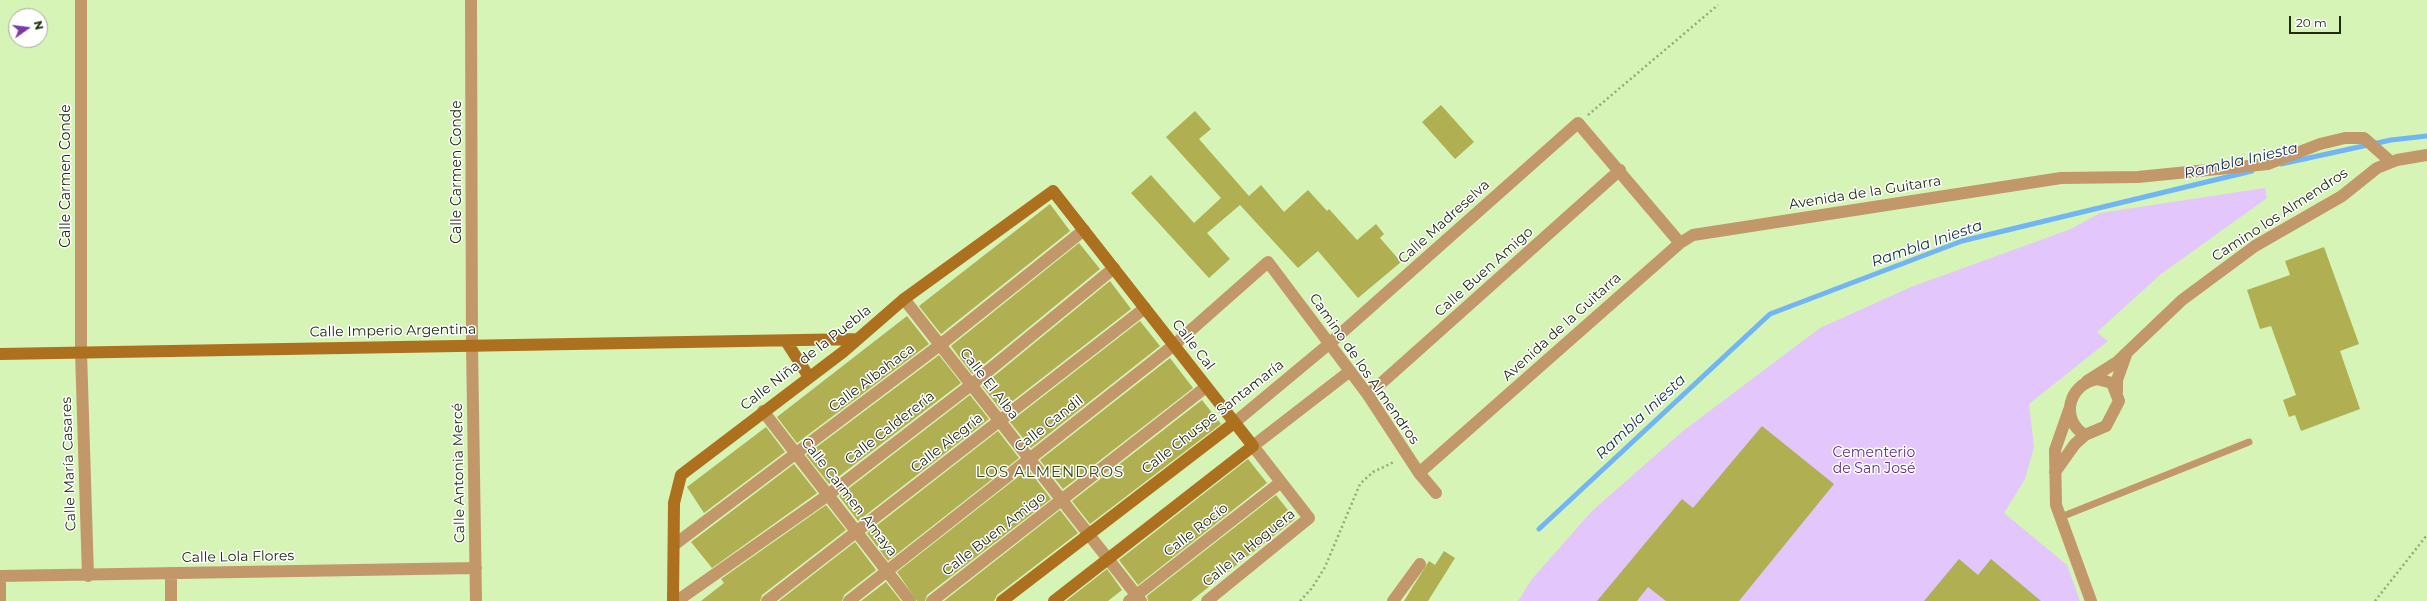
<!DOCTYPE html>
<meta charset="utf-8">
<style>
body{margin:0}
#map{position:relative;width:2427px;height:601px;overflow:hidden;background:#d6f4b5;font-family:Montserrat,sans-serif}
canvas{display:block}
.north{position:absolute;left:8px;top:8px;width:40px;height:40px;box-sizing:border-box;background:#fff;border:1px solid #a6aaa0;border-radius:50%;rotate:76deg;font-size:11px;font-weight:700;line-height:16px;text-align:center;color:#202b12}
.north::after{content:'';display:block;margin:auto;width:14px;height:18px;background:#7d38ac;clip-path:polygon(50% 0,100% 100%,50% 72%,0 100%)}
.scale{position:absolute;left:2289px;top:16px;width:52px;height:18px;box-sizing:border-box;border:2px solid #202b12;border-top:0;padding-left:5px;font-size:12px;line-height:14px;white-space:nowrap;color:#202b12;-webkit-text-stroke:3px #fff;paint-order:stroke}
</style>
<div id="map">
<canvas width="2427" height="601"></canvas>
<div class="north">N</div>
<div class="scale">20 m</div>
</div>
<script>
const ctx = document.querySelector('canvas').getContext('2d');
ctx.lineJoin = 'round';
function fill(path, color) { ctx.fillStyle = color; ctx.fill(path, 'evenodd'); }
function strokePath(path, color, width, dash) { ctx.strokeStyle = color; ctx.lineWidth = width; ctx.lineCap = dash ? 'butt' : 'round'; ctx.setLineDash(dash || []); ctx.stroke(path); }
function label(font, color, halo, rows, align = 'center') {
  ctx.font = font + ' Montserrat,sans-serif'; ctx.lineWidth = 3; ctx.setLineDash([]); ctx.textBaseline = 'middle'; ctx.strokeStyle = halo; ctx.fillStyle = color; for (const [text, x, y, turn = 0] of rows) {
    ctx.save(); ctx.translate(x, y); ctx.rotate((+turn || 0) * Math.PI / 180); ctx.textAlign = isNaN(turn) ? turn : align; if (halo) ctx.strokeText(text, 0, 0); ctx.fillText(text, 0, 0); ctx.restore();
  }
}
fill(new Path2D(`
 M2265,188L2267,198L2161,274L2097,332L2108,341L2029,404L2034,447L2025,479L2004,513L2067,565L2080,601H1518L1532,579L1592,511L1683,431L1820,328L1911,287L2071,229L2100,213Z`), '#e2c6fc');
strokePath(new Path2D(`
 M2281,164L2391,140L2427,136
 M1539,529L1770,314L1962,241L2252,171`), '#71b5f5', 5);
fill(new Path2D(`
 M1441,105L1474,142L1455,159L1422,122Z
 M1195,111L1211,129L1199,139L1249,196L1261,185L1284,212L1308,190L1327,211L1329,209L1357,240L1376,224L1384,234L1380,238L1401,262L1358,298L1318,251L1298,268L1240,205L1207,233L1230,259L1209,278L1131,193L1151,175L1194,223L1221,198L1166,137Z
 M1050,204L1070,231L941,334L919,306Z
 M1079,243L1100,269L972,374L951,346Z
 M2324,247L2359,344L2340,351L2360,409L2301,431L2295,415L2289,417L2283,400L2296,395L2271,326L2260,329L2247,290L2290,275L2285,261Z
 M1110,281L1131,309L1001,410L982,386Z
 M907,316L929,344L797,443L777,417Z
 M1140,321L1160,346L1031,448L1010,422Z
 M939,355L961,383L829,484L806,455Z
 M1170,358L1193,388L1063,489L1040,460Z
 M970,395L989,419L858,521L839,496Z
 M1202,400L1221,424L1090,524L1072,501Z
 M1762,426L1834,484L1739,601H1666L1648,587L1637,601H1597L1682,499L1693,508Z
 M766,427L785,452L704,513L687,487Z
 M998,431L1019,458L888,561L867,533Z
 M1248,459L1267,483L1138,585L1119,560Z
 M794,464L817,493L712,568L691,542Z
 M1028,469L1051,499L927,595L925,601H917L897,572Z
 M1276,495L1295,519L1191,601H1148L1147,596Z
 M826,505L846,530L762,595L760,601H701L724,583L721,579Z
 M1060,510L1078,533L997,595L994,601H944Z
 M855,542L876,570L844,595L842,601H779Z
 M1444,551L1455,558L1428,601H1404L1429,561L1435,565Z
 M1959,559L1978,575L1991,559L2041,601H1924Z
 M1107,569L1122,590L1108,601H1066Z
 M886,582L901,601H861Z`), '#b0af52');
strokePath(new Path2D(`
 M1588,115L1718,5
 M1300,601L1312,588L1325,567L1360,484L1373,472L1394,462
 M2375,601L2427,535`), '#92a979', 2.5, [2, 3]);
strokePath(new Path2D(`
 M2061,517L2249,442`), '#c2986b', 7);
strokePath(new Path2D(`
 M81,0V352L88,576
 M471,0L472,345L476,601
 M904,299L1141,601
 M2097,379L2112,383L2119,401L2106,426L2085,435C2059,419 2069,384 2097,379Z
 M2087,381L2117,362L2182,300L2255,246L2342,196L2377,168L2397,160L2427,155
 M2117,392V380L2126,355
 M1368,395L1620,170
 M2069,410L2055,450L2056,505L2091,601
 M763,411L910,601
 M1234,423L1329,344L1578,123L1680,243
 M2055,472L2075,444L2085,435
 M1419,473L1680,243L1693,235L2061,178L2138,177L2268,164L2320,144L2345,138H2364L2391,162
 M674,545L940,345L1084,230
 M171,573V601
 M0,576L476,568
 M0,583V601
 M677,601L828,495L971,385L1114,268
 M767,601L1145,308
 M849,601L1174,345L1268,262L1368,395L1419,473L1436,493
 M932,601L1206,387
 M1129,601L1281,482
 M1207,601L1309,518L1253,446L1350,371
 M1393,601L1420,564`), '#c2986b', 12);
strokePath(new Path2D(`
 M786,341L809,377
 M0,354L858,339
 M673,601L674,503L681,475L843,352L904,299L1053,191L1253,446L1054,601
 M1002,601L1234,423`), '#ad701e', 12);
label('14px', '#202b12', '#fff', [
 ["Calle Carmen Conde",457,172,-90],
 ["Calle Carmen Conde",66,176,-90],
 ["Avenida de la Guitarra",1865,193,-9],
 ["Camino los Almendros",2280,215,-33],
 ["Calle Madreselva",1444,222,-42],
 ["Calle Buen Amigo",1484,272,-42],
 ["Avenida de la Guitarra",1562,327,-42],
 ["Calle Imperio Argentina",393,331,-1],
 ["Calle Cal",1193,345,52],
 ["Calle Niña de la Puebla",806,358,-38],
 ["Camino de los Almendros",1364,369,55],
 ["Calle Albahaca",872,378,-37],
 ["Calle El Alba",989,384,52],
 ["Calle Chuspe Santamaría",1213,417,-38],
 ["Calle Candil",1049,424,-38],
 ["Calle Calderería",890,428,-38],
 ["Calle Alegría",947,443,-38],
 ["Calle María Casares",69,464,-92],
 ["Calle Antonia Mercé",459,473,-91],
 ["Calle Carmen Amaya",849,497,52],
 ["Calle Rocío",1196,530,-38],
 ["Calle Buen Amigo",994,534,-38],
 ["Calle la Hoguera",1249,548,-39],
 ["Calle Lola Flores",238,557,-1]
]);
label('14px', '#622e87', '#fff', [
 ["Cementerio",1874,453],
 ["de San José",1874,469]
]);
label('italic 15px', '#14304a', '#fff', [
 ["Rambla Iniesta",2241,161,-13],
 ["Rambla Iniesta",1927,244,-19],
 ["Rambla Iniesta",1641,417,-43]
]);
ctx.letterSpacing = '1px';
label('15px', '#354c10', '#fff', [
 ["LOS ALMENDROS",1050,473]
]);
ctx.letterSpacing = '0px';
</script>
